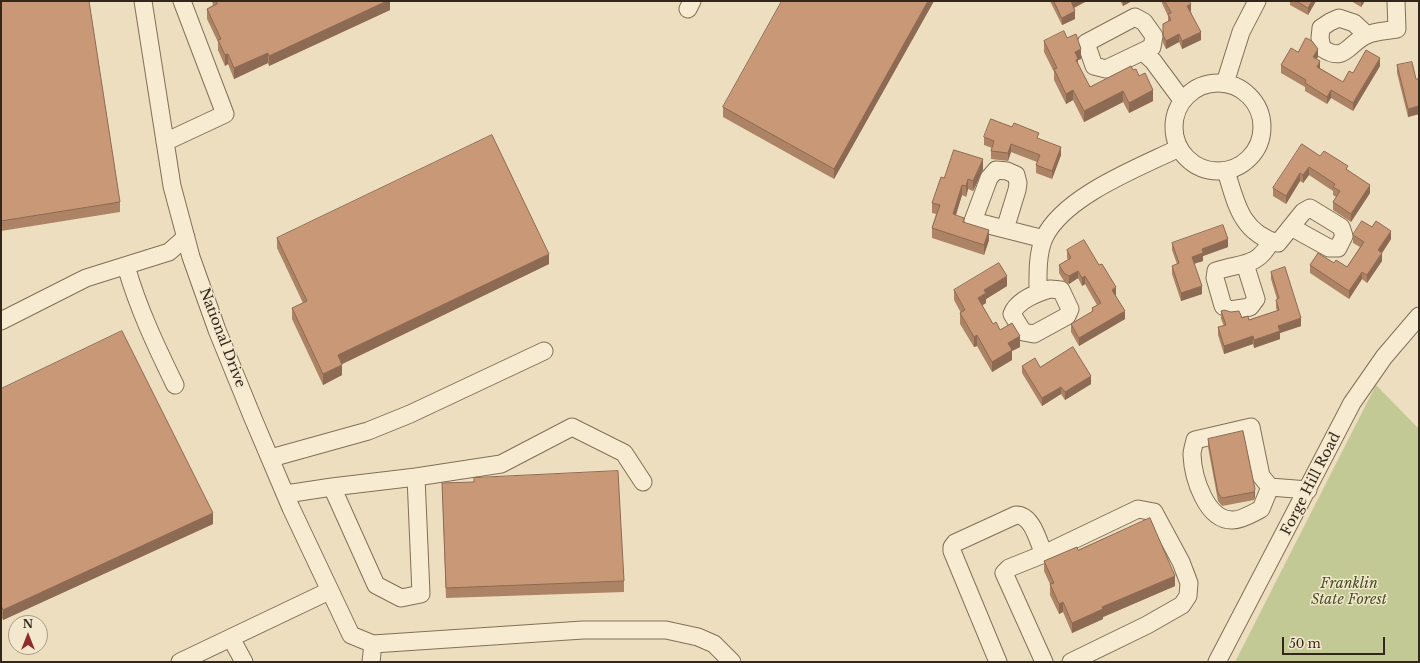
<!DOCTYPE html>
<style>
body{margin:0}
#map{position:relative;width:1420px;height:663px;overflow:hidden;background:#ecdebf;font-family:"Libre Baskerville",serif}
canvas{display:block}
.frame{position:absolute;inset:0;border:2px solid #33271c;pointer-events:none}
.north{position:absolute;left:8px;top:615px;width:40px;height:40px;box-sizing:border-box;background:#f3e8ce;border:1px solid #a69b87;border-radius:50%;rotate:0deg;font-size:11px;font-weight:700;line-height:16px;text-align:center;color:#33271c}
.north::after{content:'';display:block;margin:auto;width:14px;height:18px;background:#902b2c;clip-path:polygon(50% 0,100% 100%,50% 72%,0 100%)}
.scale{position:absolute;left:1282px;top:637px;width:103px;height:18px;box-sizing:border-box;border:2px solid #33271c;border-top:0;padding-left:5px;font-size:12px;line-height:14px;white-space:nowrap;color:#33271c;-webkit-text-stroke:3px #f3e8ce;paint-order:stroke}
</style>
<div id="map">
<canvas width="1420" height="663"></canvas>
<div class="frame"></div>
<div class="north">N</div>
<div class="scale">50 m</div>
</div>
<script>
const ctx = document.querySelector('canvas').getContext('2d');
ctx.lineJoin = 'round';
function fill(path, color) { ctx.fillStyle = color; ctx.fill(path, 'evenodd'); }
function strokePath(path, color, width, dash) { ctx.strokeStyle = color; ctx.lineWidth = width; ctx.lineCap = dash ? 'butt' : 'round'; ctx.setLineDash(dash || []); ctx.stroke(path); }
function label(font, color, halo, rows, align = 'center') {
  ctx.font = font + ' "Libre Baskerville",serif'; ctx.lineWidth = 3; ctx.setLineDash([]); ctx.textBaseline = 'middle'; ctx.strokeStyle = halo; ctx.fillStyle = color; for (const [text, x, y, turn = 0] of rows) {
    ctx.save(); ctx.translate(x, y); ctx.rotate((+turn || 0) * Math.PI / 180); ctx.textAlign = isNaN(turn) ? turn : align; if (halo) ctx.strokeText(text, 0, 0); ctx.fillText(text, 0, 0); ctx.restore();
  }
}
fill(new Path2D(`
 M1376,385L1419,429V662H1235Z`), '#c3c994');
const minor = new Path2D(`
 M143,1L172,186L191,257L217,330L252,416L291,508L351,635L373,644L583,630H666L698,637L714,644L732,662
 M688,9L692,1
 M1135,17L1144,22L1154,36L1152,47L1106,69L1094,66L1086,43Z
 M1367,35L1354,23L1339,18L1330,22L1321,28L1320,38L1322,48C1345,64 1348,43 1367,35C1375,31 1388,31 1397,29L1396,1
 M1143,52L1153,61L1182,100
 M1174 127a44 44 0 1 1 88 0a44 44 0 1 1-88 0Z
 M1225,83L1241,32L1257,1
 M165,142L225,114L182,1
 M1226,171C1236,203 1241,233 1278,243L1303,212L1310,208L1341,227L1344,236L1338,248H1329L1291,227
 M1005,229L1017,190L1018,183L1016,175L1007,171L996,170L989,178L973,221L1044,239
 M1245,264L1256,299L1250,307L1230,310L1223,306L1215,278L1216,271C1242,262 1257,268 1271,241
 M126,266C138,308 156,346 175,385
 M1050,289L1061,290L1070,309L1067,316L1034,334L1023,332L1012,314C1017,301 1036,293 1050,289Z
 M1038,292C1038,275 1037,255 1044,238C1064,196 1138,168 1179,148
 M1,321L86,278L169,252L186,237
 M271,458L368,431L410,414L544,351
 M332,487L416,477
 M1270,487L1261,509C1253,513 1242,520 1233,520C1206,521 1193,477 1192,455C1192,450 1194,445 1195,440L1251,427L1261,476L1270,487L1308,490
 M286,494L332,487L376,585L401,598L421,594L416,477L501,464L572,427L624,453L643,482
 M1044,554L1009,568L1004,573L1044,662
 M231,638L244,662
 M180,662L329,591
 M371,662L373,644
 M998,662L952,551V547L955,543L1016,515C1033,515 1038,542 1044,554L1138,509L1154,512L1181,562L1189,583L1188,596L1182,605L1147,625L1071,662
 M1217,662L1352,403L1384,357L1419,316`);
strokePath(minor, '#836f58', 19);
strokePath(minor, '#f7ebd1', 17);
fill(new Path2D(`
 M1,1L120,202V212L1,231Z
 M212,1H390V10L269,66L268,63L234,79L228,64L225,66L218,50V42L207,19V9L213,5Z
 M934,1L834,179L723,117V107Z
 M1050,1H1087L1074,8L1075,19L1062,25Z
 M1120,1H1132L1123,6Z
 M1161,1H1189L1191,12L1201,40L1182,49L1179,42L1166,49L1163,43V24L1168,21V16Z
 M1290,1H1316L1308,15L1290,5Z
 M1351,1H1365L1361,7Z
 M1067,38L1081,59L1078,60V65L1090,87L1133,70L1139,76L1153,101L1129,113L1123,102L1084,122L1073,100L1066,104L1054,80V72L1044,52V41Z
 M1318,57L1316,59L1320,68L1343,82L1353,73L1380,66L1353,111L1331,98L1327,104L1305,91V87L1281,73V65Z
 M1397,65L1416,79H1419V114L1408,117L1397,73Z
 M984,137L1039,139L1061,155L1052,179L1036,173V165L1037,162L1011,152L1008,161L991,159V151L992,148L984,145Z
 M1320,156L1348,170L1370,193L1351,222L1333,210V202L1336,197L1333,195V191L1309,175L1303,183L1300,181L1286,204L1273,196V188Z
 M983,170L973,191L968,189L966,197L962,195L956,215L964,222L989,240L984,255L932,238V228L936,214L932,213V203L944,178Z
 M1353,235L1391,239L1382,253V261L1367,283L1362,279L1349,299L1310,273V265L1334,263L1347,267L1360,247L1353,243Z
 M277,238L549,264L342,364V375L323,385L292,319V308L303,303L277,248Z
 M1172,243L1228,247L1203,256V261L1194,264L1202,294L1181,301L1172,274V266L1177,264L1172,250Z
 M1067,250L1116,295V296L1125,319L1079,346L1071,332V324L1092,312V308L1097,305L1085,284L1082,286L1078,278L1069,284L1064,281L1059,273V265L1068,260L1067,258Z
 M1271,272L1301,326L1280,333V339L1254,348L1253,344L1224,354L1218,335V327L1224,326L1221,319V311L1242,318L1249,320L1277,311L1276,307V300L1277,299L1271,279Z
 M1007,286L986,299V303L982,305L993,324L1020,347L1012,351V360L992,372L977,346L974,347L960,324V313H961L954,300V290Z
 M1022,366L1091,384L1065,400L1061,394L1042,406L1022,373Z
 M1,389L213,524L3,620L1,616Z
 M1243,431L1255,496L1254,500L1222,506L1218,501L1208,447V439Z
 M442,483L624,581V592L446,598Z
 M1078,550L1175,586L1103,617V619L1072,633L1063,612L1059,614L1050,595V584L1044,571V561Z`), '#ad8365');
fill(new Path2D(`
 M387,1H390V10L269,66V56Z
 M928,1H934L834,179V169Z
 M1071,1H1087L1071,9Z
 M1123,1H1132L1123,6Z
 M1312,1H1316L1308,15V8Z
 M1361,1H1365L1361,7Z
 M1191,4V12L1187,6Z
 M1075,11V19L1062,25V18Z
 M1201,32V40L1182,49V41Z
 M1179,34V42L1166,49V41Z
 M1081,49V59L1078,60V69L1076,62L1075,52Z
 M1318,49V57L1313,65V57Z
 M268,53V63L234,79V68Z
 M228,54V64L225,66V55Z
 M1380,58V66L1353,111V103Z
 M1320,61V69L1317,67Z
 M1073,90V100L1066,104V94Z
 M1153,90V101L1129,113V103Z
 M1331,90V98L1327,104V97Z
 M1123,91V102L1084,122V111Z
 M1419,106V114L1408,117V109Z
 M1011,144V152L1008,161V153Z
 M1061,147V155L1052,179V171Z
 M983,159V170L973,191V181Z
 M1309,167V175L1303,183V175Z
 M1300,173V181L1286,204V196Z
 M968,179V189L966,197V186Z
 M962,185V195L953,224V214Z
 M1370,185V193L1351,222V214Z
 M989,230V240L984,255V245Z
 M1391,231V239L1382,253V261L1367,283V275L1378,250Z
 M1228,239V247L1203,256V261L1192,264V257L1202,249Z
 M549,254V264L338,366V355Z
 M1078,271V278L1069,284V276Z
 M1362,272V279L1349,299V291Z
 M1007,276V286L986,299V303L978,308V298L984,290Z
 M1085,276V284L1082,286V278Z
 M1202,286V294L1181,301V293Z
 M1116,287V295L1112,298V290Z
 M1125,311V319L1079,346V338Z
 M1301,318V326L1280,333V339L1254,348V340L1278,326Z
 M977,335V346L974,347V337Z
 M1020,336V347L1012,351V360L992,372V362L1008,343Z
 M1253,336V344L1224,354V346Z
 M342,365V375L323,385V374Z
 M1091,376V384L1065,400V392Z
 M1061,387V394L1042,406V398Z
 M1255,489V496L1254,500V492Z
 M213,513V524L3,620V610Z
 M1175,576V586L1103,617V619L1072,633V623L1102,607Z
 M1063,602V612L1059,614V604Z`), '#8d6a53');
const building = new Path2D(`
 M1,1H89L120,202L1,221Z
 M216,1H387L269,56L268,53L234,68L228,54L225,55L218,40L221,39L207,9L217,4Z
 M782,1H928L834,169L723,107Z
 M1054,1H1071L1075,11L1062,18Z
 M1165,1H1189L1191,4L1187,6L1201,32L1182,41L1179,34L1166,41L1163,35V24L1171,20L1168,14L1171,13Z
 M1297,1H1312L1308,8Z
 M1064,31L1067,38L1076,34L1081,49L1075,52L1078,59L1076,60L1090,87L1131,66L1133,70L1136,69L1139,76L1145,73L1153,90L1129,103L1123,91L1084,111L1073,90L1066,94L1054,69L1057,68L1044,41Z
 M1306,38L1312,41L1318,49L1313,57L1320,61L1317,67L1343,82L1349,71L1353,73L1366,50L1380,58L1353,103L1331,90L1327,97L1305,83L1306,80L1281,65L1291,48L1298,52Z
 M1412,62L1416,79H1419V106L1408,109L1397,65Z
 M991,119L1012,127L1014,123L1039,133L1037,138L1061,147L1052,171L1036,165L1040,155L1011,144L1008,153L991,151L994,141L984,137Z
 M492,135L549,254L338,355L342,365L323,374L292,308L307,301L277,238Z
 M1302,144L1320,156L1324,151L1348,166L1346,169L1370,185L1351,214L1333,202L1340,191L1333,187L1335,184L1309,167L1303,175L1300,173L1286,196L1273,188Z
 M954,150L983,159L973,181L968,179L966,186L962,185L953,214L964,218L963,222L989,230L984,245L932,228L940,205L932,203L941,177L944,178Z
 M1362,221L1372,227L1376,221L1391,231L1378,250L1382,253L1367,275L1362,272L1349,291L1310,265L1318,253L1334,263L1336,260L1347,267L1364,242L1353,235Z
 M1223,225L1228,239L1202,249L1203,253L1192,257L1202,286L1181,293L1172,266L1179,263L1172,243Z
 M1084,240L1099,265L1102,264L1116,287L1112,290L1125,311L1079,338L1071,324L1093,311L1092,308L1101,303L1085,276L1082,278L1078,271L1069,276L1064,273L1059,265L1071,258L1067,250Z
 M999,263L1007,276L984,290L986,293L978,298L993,324L996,322L1000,330L1012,323L1020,336L1008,343L1012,350L992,362L977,335L974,337L960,313L965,310L954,290Z
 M1285,267L1301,318L1278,326L1280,331L1254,340L1253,336L1224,346L1218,327L1226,325L1221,311L1224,310L1231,312L1239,311L1242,318L1248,316L1249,320L1279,310L1276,300L1279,298L1271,272Z
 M122,331L213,513L3,610L1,605V389Z
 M1073,347L1091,376L1065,392L1061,387L1042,398L1022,366L1035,358L1040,367Z
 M1243,431L1255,489L1254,492L1222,498L1218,493L1208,439Z
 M618,471L624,581L446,588L442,483L474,482V478Z
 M1150,518L1175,576L1102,607L1103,609L1072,623L1063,602L1059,604L1050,584L1054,583L1044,561L1077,547L1078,550Z`);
fill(building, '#c99876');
strokePath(building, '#8d6a53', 1);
label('14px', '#33271c', '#f3e8ce', [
 ["National Drive",222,338,69],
 ["Forge Hill Road",1311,484,-63]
]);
label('italic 14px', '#444f23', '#f3e8ce', [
 ["Franklin",1349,584],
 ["State Forest",1349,600]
]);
</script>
